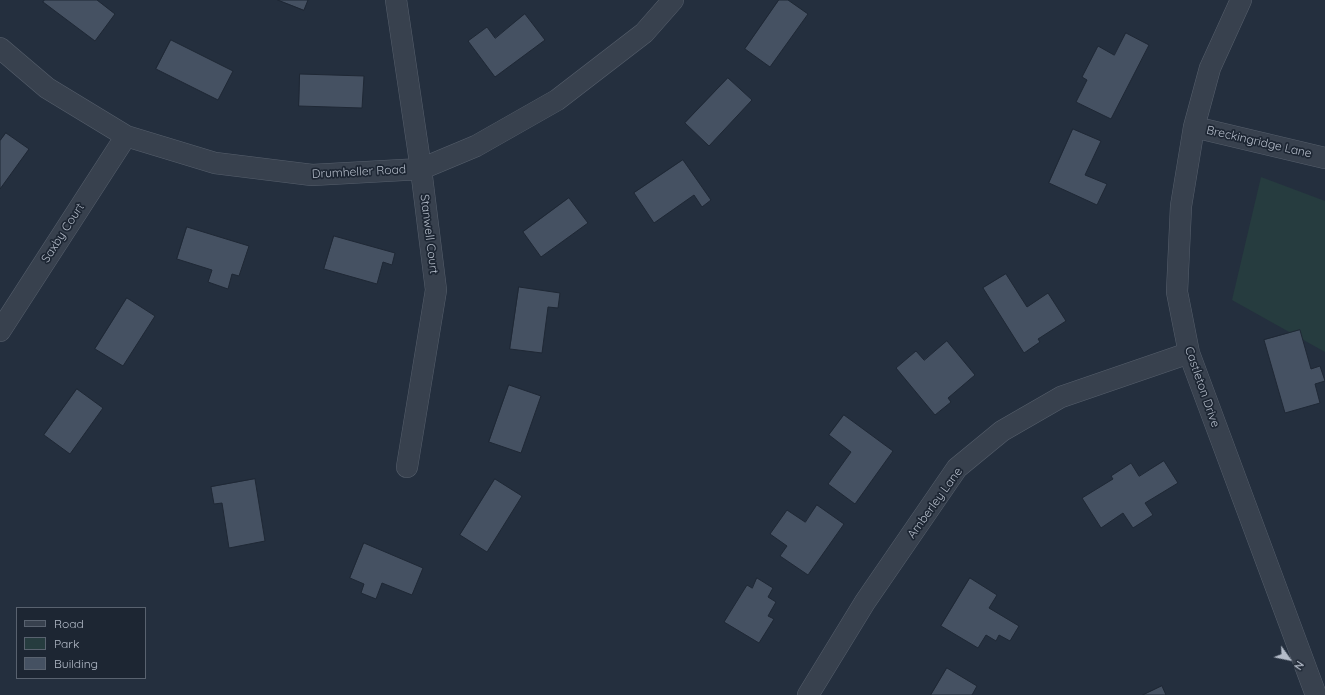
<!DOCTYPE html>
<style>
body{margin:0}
#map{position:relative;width:1325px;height:695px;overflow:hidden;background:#242f3e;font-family:Quicksand,sans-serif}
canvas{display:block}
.legend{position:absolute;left:16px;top:607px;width:130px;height:72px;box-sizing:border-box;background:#1d2633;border:1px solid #59626f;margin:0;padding:5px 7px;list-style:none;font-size:12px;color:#b4bcc9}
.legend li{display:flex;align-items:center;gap:8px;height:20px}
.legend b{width:20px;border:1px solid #59626f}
.north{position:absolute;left:1269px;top:639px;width:40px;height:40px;-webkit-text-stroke:3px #1d2633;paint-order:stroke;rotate:123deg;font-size:11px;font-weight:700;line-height:16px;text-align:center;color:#b4bcc9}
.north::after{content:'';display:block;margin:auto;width:14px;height:18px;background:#b4bcc9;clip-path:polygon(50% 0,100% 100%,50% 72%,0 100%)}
</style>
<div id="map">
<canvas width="1325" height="695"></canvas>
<ul class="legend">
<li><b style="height:5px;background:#38414e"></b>Road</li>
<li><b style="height:11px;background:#263c3f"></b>Park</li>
<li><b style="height:11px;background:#455162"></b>Building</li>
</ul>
<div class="north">N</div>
</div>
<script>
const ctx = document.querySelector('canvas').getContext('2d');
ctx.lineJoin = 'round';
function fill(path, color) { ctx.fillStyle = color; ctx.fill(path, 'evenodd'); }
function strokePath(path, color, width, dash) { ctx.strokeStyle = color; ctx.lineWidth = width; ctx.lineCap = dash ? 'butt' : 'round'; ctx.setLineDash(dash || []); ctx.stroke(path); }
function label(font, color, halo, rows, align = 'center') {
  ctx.font = font + ' Quicksand,sans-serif'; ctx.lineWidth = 3.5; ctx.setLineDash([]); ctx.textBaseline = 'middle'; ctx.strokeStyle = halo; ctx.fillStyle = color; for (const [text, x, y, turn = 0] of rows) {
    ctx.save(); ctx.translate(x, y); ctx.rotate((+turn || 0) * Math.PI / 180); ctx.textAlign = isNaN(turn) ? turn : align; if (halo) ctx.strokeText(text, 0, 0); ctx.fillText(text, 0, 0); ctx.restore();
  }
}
fill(new Path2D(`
 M1261,177L1325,201V352L1232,300Z`), '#263c3f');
const building = new Path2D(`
 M45,0H97L115,14L95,41L43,2Z
 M278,0H308L304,10Z
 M779,0H788L808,14L770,67L745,49Z
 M525,14L545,40L495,77L468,41L487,27L495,38Z
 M1126,33L1149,45L1111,119L1076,102L1087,80L1082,77L1098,46L1114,55Z
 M171,40L233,71L218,100L156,69Z
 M300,74L364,76L362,108L299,106Z
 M728,78L752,100L709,146L685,123Z
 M1073,129L1101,141L1085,175L1107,184L1097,205L1049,183Z
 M6,133L29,149L0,189V141Z
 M683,160L711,200L702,207L694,195L654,223L634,193Z
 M569,198L588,223L541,257L523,232Z
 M187,227L249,246L239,276L232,274L228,289L208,282L212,270L177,259Z
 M334,236L395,253L392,265L383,262L377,284L324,269Z
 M1006,274L1027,307L1048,293L1066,321L1038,339L1040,342L1024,353L983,288Z
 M519,287L560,293L558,308L548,307L542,353L510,349Z
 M127,298L155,316L123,366L95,349Z
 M1300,330L1311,369L1320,366L1325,381L1315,384L1320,403L1285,413L1264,340Z
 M947,341L975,375L948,398L951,402L935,415L896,368L916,351L924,360Z
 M509,385L541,396L521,453L489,442Z
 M77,389L103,408L70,454L44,435Z
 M844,415L893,451L855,504L828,484L851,452L829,435Z
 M1164,461L1178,483L1145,503L1153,515L1133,528L1123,513L1101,528L1082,498L1113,479L1111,476L1131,463L1139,476Z
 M255,479L265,541L229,548L222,503L214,504L211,487Z
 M495,479L522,496L487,552L460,535Z
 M817,505L844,524L808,575L780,556L787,546L770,534L787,510L805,522Z
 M364,543L423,568L412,595L382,583L376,599L361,593L364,584L350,578Z
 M757,578L773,588L768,597L776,602L768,616L774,619L759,643L724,622L747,585L752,588Z
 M970,578L997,595L989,608L1019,626L1010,641L999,635L996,641L986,635L978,648L941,626Z
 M947,668L977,686L972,695H931Z
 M1162,686L1166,695H1143Z`);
fill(building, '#455162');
strokePath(building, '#1f2835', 1);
const minor = new Path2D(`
 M396,0L421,169L436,290L407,467
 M1241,0L1210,68L1194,127L1181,206L1177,292L1189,353L1316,695
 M0,48L47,88L126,136L215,163L312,175L421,169L476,146L557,100L644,33L673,0
 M1194,127L1325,158
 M0,331L126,136
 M808,695L865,602L957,468L1002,431L1061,397L1189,353`);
strokePath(minor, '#565f6c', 22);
strokePath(minor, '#38414e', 21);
label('12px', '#b4bcc9', '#1d2633', [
 ["Breckingridge Lane",1259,142,13],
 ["Drumheller Road",359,172,-3],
 ["Saxby Court",63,233,-57],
 ["Stanwell Court",429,234,83],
 ["Castleton Drive",1202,387,71],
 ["Amberley Lane",935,503,-54]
]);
</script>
